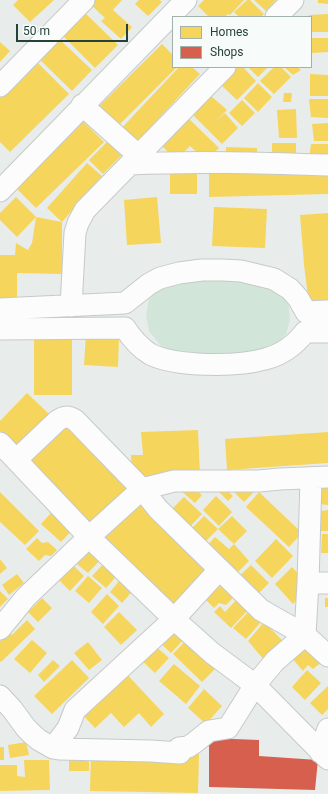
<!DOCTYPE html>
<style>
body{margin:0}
#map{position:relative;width:328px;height:794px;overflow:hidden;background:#e8edeb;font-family:Roboto,sans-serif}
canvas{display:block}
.legend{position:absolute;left:172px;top:16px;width:140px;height:52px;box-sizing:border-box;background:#f7fbf9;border:1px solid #a3b1ad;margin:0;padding:5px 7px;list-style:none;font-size:12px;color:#24423a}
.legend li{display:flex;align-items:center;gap:8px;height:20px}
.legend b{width:20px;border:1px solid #a3b1ad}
.scale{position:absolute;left:16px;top:24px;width:112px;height:18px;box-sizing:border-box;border:2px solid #24423a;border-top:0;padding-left:5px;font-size:12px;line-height:14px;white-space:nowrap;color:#24423a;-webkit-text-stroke:3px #f7fbf9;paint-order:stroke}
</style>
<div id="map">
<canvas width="328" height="794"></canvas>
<ul class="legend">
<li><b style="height:11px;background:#f6d55c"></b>Homes</li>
<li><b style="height:11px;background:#d6604d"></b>Shops</li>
</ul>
<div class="scale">50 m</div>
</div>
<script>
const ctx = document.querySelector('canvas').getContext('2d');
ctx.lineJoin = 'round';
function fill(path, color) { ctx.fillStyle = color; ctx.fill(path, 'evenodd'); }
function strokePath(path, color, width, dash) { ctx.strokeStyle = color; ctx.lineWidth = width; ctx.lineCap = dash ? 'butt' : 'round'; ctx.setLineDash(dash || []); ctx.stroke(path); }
fill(new Path2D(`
 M253,279L282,294L289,307L290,321L286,334L276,345L260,353L179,354L161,346L149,331L146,315L149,299L161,288L173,281Z`), '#d1e6d8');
fill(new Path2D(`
 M18,0H54L30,22L13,5Z
 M93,0H122L113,10L132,27L121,39L101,21L105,18L90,4Z
 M139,0H160L162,2L148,16L135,4Z
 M204,0H244L230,15L228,14L225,17H209L198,6Z
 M247,0H250L264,14L261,17H239L234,12Z
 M254,0H276L266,11Z
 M318,0H328V4L318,3Z
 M83,11L118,45L95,68L61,34Z
 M328,14V32H311V17H309V15Z
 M57,37L92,70L72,91L37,57Z
 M312,38H328V52L312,53Z
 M0,42L10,51L0,62Z
 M162,44L173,55V67H177L114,130L94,111Z
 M34,59L69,94L10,152L0,142V92Z
 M179,67H192L200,74L133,146L118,132Z
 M235,67H243L256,81L237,100L219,83Z
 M248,67H268L258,77Z
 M274,67H281L291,77L274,94L260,81Z
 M284,67H297L301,70L293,75Z
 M310,74L328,75V96H310Z
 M258,83L272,97L258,112L244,98Z
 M284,93H292L291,102H283Z
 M210,95L227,110L214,123L225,113L238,128L222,144L192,114Z
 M309,99H328V118L311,117Z
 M242,100L255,113L242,126L229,113Z
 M296,109L297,138H279L277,110Z
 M186,116L219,148L206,161L190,146L176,160L159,143Z
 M83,121L104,142L36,208L15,187Z
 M328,123V141H314L312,124Z
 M108,141L122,155L103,174L89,160Z
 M272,143H296V159H272Z
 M311,144H328V161L309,160Z
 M226,147L257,148V159L226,158Z
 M87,163L102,176L62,222L47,208Z
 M170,171L197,172V194H170Z
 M328,172V194L209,197V174Z
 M16,197L36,217L17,237L0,220V213Z
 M157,197L161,243L127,245L124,200Z
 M214,207L267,209L265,248L212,246Z
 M328,213V302L309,304L304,265V264L300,215Z
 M36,217L62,222V274L17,273V304H0V255H15L16,243L28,250L32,243Z
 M34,332H72V395H34Z
 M86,334L119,336L118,367L84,365Z
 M27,393L50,415L16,451L0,436V421Z
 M68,422L133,487L90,530L24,465Z
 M198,430L200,476L132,478L131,455H143L141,432Z
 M328,432V463L227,470L225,439Z
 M218,481L233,496L228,501L213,486Z
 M187,482L202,495L195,503L180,490Z
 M243,484L253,493L244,502L235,493Z
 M319,485H328V505L319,504Z
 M0,492L39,531L25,545L0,522Z
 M259,492L302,533L289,547L246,507Z
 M138,495L211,568L167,610L94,539Z
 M216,496L232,512L219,526L203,510Z
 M184,497L202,514L185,532L166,515Z
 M57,506L77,525L61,542L41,524Z
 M328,510V531H315V512Z
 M204,516L218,529L201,546L187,533Z
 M232,516L247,531L234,544L218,529Z
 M322,534H328V553H321Z
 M215,537L229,549L234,544L249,561L233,577L203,550Z
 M37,538L42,543L48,542L57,550L51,556L45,555L39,561L26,549Z
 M276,539L293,556L272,578L255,561Z
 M88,542L104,556L88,573L72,560Z
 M0,559L7,568L0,574Z
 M108,559L121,571L106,588L92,576Z
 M70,562L84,576L70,591L55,576Z
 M251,565L269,583L252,600L234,581Z
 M292,567L307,583L306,590L293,604L275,584Z
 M17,574L24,583L9,595L2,585Z
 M124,575L137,586L122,603L110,592Z
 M88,576L102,588L89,603L75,591Z
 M219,578L236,595L226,605L219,603L214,608L201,595Z
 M0,591L8,599L0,607Z
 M107,594L119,606L103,624L91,612Z
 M42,598L52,608L38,622L28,612Z
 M238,598L249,609L231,628L214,612L220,606L225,612Z
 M325,598H328V607H325Z
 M250,610L261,622L246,639L233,628Z
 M119,612L137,630L121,645L104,627Z
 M27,620L35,629L1,662L0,661V641L9,632L12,635Z
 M264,622L284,642L265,661L248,641Z
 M173,625L186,637L171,653L158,641Z
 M189,637L218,666L202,682L173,654Z
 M32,640L47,653L30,673L14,659Z
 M88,642L102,660L89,670L74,653Z
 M153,644L169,658L155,673L139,658Z
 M309,644L323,661L313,669L308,665L303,671L291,657L296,652L298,655Z
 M53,660L60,666L44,682L38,675Z
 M72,660L89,678L52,714L34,696Z
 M174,664L200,686L186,704L159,681Z
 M122,669L164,714L151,727L139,713L124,727L111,713L95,728L78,710Z
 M307,670L321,683L305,700L292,687Z
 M328,686V709L322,715L310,703Z
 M204,689L222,706L206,724L188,708Z
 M26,742L29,755L10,758L8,745Z
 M0,747H4V760H0Z
 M69,752H89V771H69Z
 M91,752L199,754L198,793L90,791Z
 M24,760H49L50,790L0,791V765H17V776L25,777Z`), '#f6d55c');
fill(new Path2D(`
 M209,738L259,740V756L318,760L315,790L209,787Z`), '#d6604d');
const minor = new Path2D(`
 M276,17L293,0
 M0,86L84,0
 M82,105L139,156
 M130,164C196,161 262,163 328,165
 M0,191L186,0
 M71,306L75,233L78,223L85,210L225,67
 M0,309L125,303L149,284L160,278L179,273L202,270H223L241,271L274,279L290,289L298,298L306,312L328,311
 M0,329L125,328C132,339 139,347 150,354C176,367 237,367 265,359C281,355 295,345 305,332H328
 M0,443L89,537L174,619L212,653L255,685L328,759
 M17,459L57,421C64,416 68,416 75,420L142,489L174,481H259L280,479L328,477
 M308,583H328
 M0,629L26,597L89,537L142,489L158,509L261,610L305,635L328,656
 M0,696L12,709L26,728L33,735L39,740L53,748L68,728L75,710L174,619L219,570
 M53,748L59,749L151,751L180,753L179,748L188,747L194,743L209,731L228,728L255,685L275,661L305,635L308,583L311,478
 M320,752L328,729`);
strokePath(minor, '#c5cac8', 23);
strokePath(minor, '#fcfcfc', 21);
</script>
